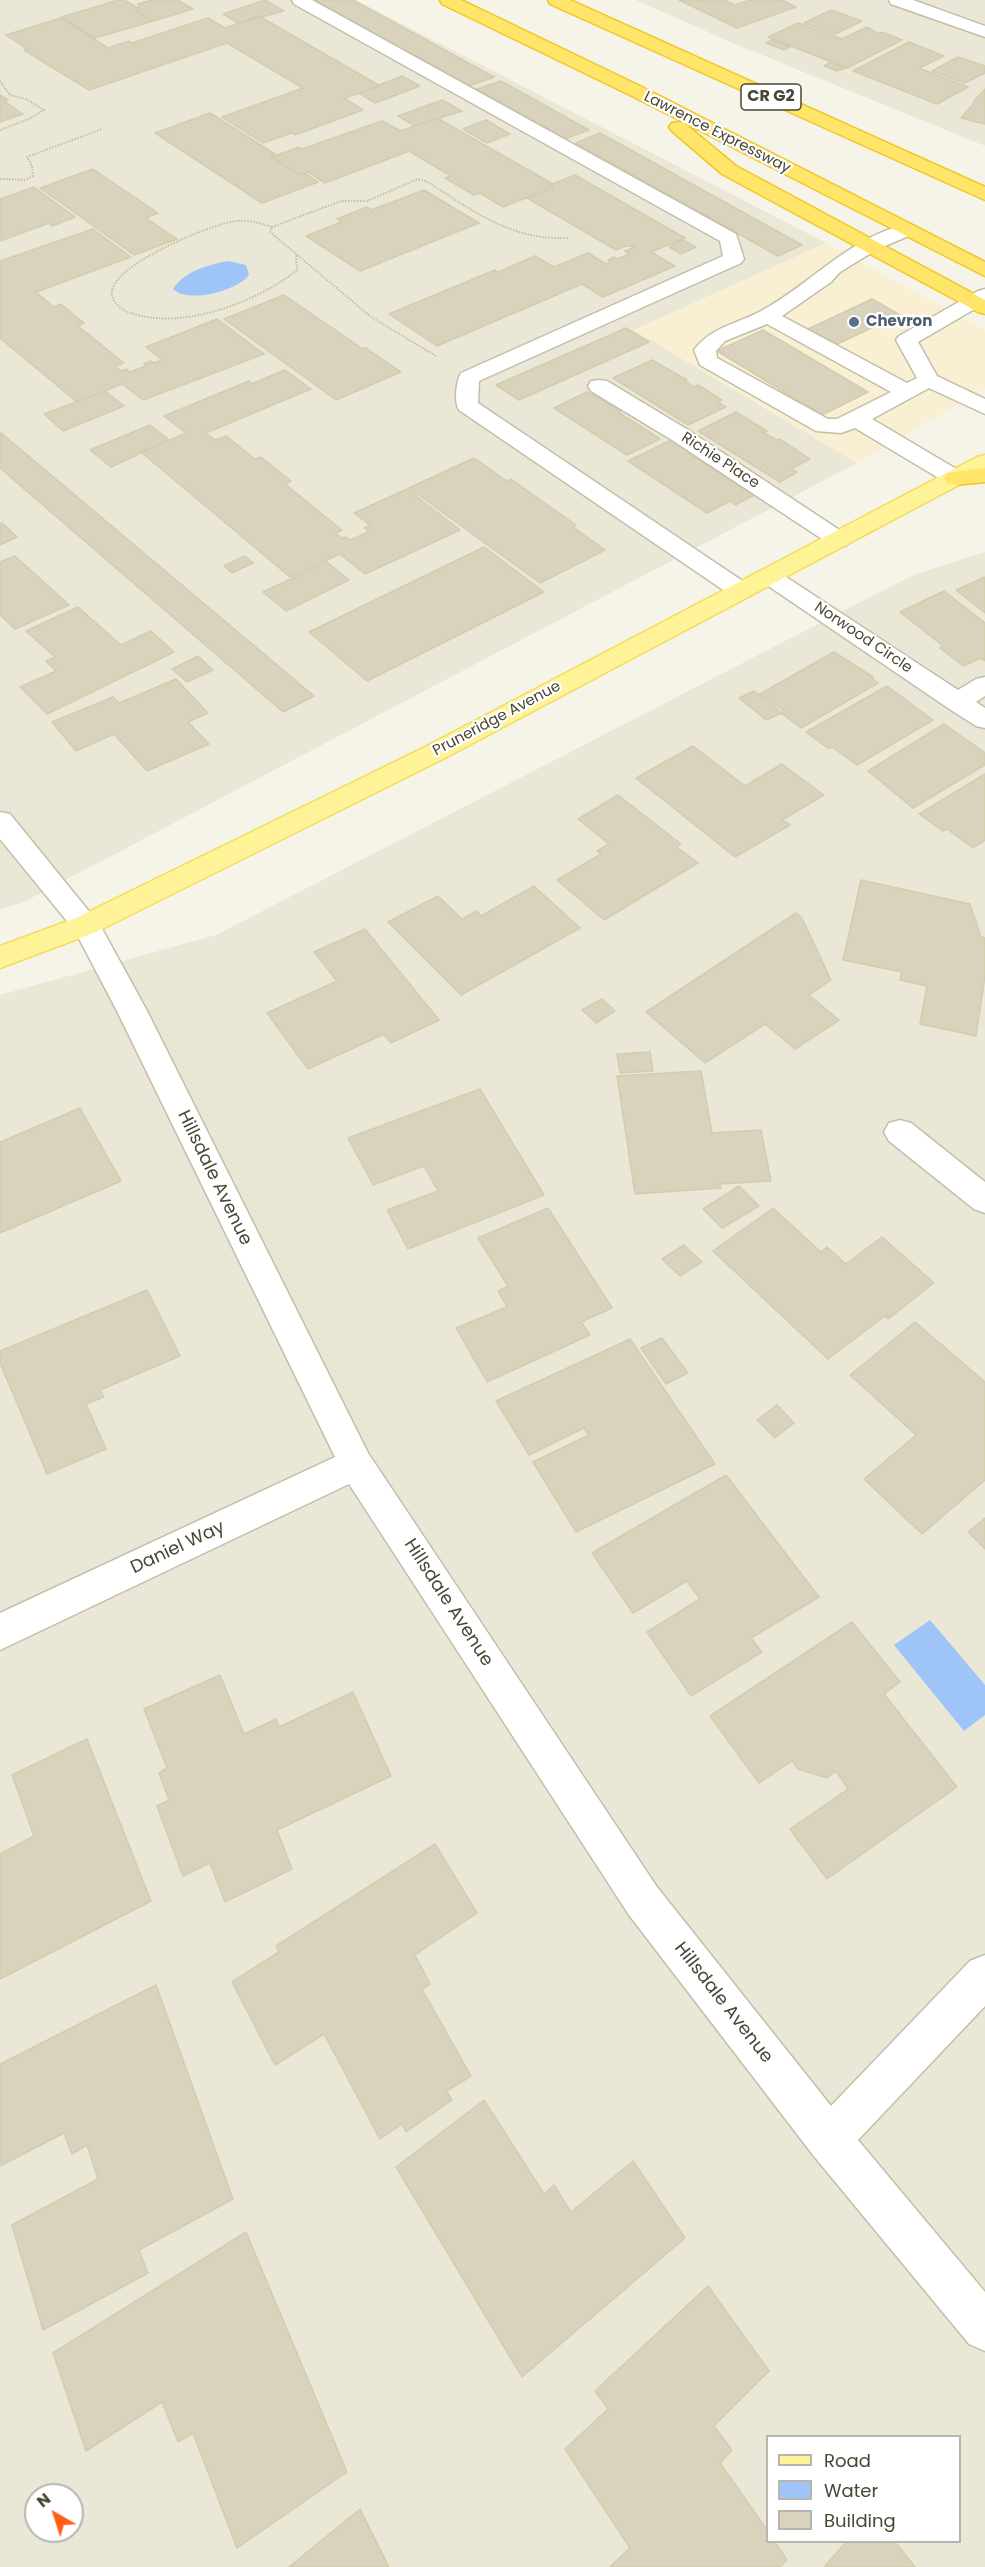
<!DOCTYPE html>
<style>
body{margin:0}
#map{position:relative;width:985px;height:2567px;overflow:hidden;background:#f6f4e8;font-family:Poppins,sans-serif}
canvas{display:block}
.legend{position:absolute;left:766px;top:2435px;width:195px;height:108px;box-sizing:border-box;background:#fff;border:2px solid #b7b5af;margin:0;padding:8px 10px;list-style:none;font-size:18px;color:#4a4636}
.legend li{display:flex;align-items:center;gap:12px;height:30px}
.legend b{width:30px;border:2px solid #b7b5af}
.north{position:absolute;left:24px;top:2483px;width:60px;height:60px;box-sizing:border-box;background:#fff;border:2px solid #b7b5af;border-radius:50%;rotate:321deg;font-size:16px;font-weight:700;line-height:24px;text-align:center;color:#4a4636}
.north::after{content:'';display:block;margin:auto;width:21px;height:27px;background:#ff6016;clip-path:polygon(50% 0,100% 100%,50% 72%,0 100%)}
</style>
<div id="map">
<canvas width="985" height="2567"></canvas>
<ul class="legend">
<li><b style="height:8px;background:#fff398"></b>Road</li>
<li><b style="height:16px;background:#9fc5f8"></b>Water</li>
<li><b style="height:16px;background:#d9d2bc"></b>Building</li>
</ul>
<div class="north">N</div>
</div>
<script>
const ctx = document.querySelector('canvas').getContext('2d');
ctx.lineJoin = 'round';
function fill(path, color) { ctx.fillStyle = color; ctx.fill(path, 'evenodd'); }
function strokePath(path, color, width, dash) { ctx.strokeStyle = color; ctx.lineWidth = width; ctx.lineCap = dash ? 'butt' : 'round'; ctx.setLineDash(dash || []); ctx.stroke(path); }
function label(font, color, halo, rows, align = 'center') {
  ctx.font = font + ' Poppins,sans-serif'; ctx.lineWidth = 4.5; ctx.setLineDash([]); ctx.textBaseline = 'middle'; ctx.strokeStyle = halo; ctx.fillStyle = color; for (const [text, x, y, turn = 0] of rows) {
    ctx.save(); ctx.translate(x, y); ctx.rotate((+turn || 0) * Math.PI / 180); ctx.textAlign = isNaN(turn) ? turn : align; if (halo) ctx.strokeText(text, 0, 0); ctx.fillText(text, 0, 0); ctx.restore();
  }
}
fill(new Path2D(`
 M0,0H356L826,243L634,330L857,463L22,903L0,909Z
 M636,0H985V146L735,44Z
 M985,552V2567H0V995L216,935L913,575ZM768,2436H960V2542H768ZM36,2495H72V2531H36Z`), '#eae7d6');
fill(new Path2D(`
 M826,243L985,330V389L857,463L634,330Z`), '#f9efd2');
fill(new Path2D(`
 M228,261L246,265L249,275C237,291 188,304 173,289C185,271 207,265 228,261Z
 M930,1620L985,1685V1715L964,1731L894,1645Z`), '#9fc5f8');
const building = new Path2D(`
 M118,0H124L140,9L136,11L153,21L95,38L62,17Z
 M152,0H178L193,9L153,21L136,11L140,9L138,4Z
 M265,0L284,11L239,23L223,14Z
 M314,0H353L494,77L469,86Z
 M679,0H724L735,5L750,0H782L796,7L737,28Z
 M831,10L862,21L835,34L804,23Z
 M259,16L380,86L344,98L363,110L295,135L292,133L263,143L222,117L303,88L227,43L89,90L24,50L27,49L6,35L61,18L108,48L129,41L132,43L208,18L225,28Z
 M798,23L842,39L867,27L879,34L882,32L902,40L847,68L768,37Z
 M772,40L790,47L784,50L766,43Z
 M909,42L944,56L919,68L968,87L937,104L853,71Z
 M958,57L985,66V73L965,83L932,71Z
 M831,62L845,68L837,71L824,66Z
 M402,76L420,86L375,103L359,93Z
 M501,81L589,130L565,139L477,89Z
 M985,89V124L961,118L975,102H973Z
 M0,95L8,100L4,101L23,114L0,122Z
 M442,100L462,111L415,126L398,116Z
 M210,113L275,154L270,156L300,175L304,173L318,182L262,203L155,133Z
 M437,118L553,184L550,185L554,187L503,207L480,193L474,195L445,178L451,176L409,151L325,183L308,172L300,175L272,157L299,147L302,149L382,121L401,131Z
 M486,120L510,134L487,143L463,129Z
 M600,133L802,245L778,256L576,143Z
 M93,169L158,213L146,218L177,239L134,255L40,188Z
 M575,175L685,238L651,252L675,266L603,297L582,284L437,346L389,314L495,270L498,272L535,256L554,267L588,253L606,264L611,262L608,260L614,257L617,259L630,254L625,251L637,246H626L616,250L527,198L554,187L550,185Z
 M34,187L75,217L52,226L49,223L0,241V199Z
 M424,190L479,223L360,271L306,236L341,222L337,219L367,207L371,210Z
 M93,229L131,257L36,292L54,307L61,304L84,323L78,326L124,363L115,366L121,371L126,369L130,372L146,366L144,364L151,361L154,363L162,360L146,347L217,319L264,354L143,400L122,384L77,402L0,338V261Z
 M683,240L696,247L681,254L669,247Z
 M284,295L363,349L366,348L401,372L336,400L224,319Z
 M872,299L900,315L835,345L808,329Z
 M626,328L649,342L519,400L496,385Z
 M763,330L868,392L822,415L717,351Z
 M652,360L687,380L684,381L694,387L698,385L722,400L718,402L726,407L688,425L613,378Z
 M285,370L311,389L206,433L215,440L226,436L255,459L261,457L291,481L285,484L342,530L335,533L342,538L346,537L350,540L369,532L364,528L370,525L354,513L407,489L460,530L365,574L340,554L290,577L141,452L186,433L164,416L249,381L251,384Z
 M105,391L124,406L63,431L44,414Z
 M587,392L621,411L618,412L660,439L627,455L554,408Z
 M736,412L767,431L764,433L777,440L780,439L810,459L791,469L797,472L780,482L698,431Z
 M150,425L169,440L111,467L90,450Z
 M0,432L314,696L283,712L0,468Z
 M669,441L678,447L680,446L705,461L703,463L740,483L737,484L754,495L735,505L730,501L707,513L628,461Z
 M474,458L507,481L511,479L576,525L573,527L605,550L540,583L409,488Z
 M2,523L17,537L0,545V524Z
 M484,547L544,592L367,681L309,632Z
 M15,556L69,605L15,629L0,615V562Z
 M245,556L253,563L232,573L224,566Z
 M327,562L349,580L286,611L263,592Z
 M985,577V613L956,590Z
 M944,591L985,623V661L981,658L963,666L940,648L943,646L900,612Z
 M78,607L121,645L151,631L174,652L47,714L20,687L56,671L46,661L55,657L26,631Z
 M834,652L873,677L872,678L878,683L801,728L781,713L784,711L760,694Z
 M198,656L213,670L187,682L172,669Z
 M176,679L208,713L188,722L209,744L147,771L114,734L76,751L52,722L113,697L119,703Z
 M887,686L933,720L857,765L832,747L829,749L806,732Z
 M754,691L782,713L766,720L739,698Z
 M944,724L985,753V765L913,808L868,771Z
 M693,746L745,786L782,764L824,795L782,820L790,825L735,857L636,778Z
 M985,774V840L973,848L947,829L943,831L919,814Z
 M618,795L681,844L677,847L698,863L604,920L557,880L601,854L597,851L609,844L578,819Z
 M861,880L970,904L981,937L985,938V976L976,1036L920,1024L927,986L900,980L902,972L843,960Z
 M534,886L580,928L461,995L388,922L438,896L462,919L477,911L481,916Z
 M796,913L802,918L831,980L809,995L839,1020L795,1049L765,1024L705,1063L646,1012Z
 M365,929L439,1020L391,1043L384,1034L308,1069L267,1013L337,981L314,952Z
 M602,999L615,1011L596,1023L582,1010Z
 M650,1052L653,1071L620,1073L617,1054Z
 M701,1071L712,1133L761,1130L771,1181L720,1184L721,1188L635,1194L617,1076Z
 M480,1089L544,1195L408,1249L387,1210L438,1191L424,1166L373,1185L348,1138Z
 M80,1108L121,1181L0,1233V1142Z
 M739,1186L759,1206L722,1228L703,1209Z
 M548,1208L612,1308L581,1322L590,1335L487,1382L456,1328L507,1307L498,1291L508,1286L478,1238Z
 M773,1208L821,1252L827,1247L846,1264L882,1237L934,1283L888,1319L885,1316L828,1359L713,1251Z
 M684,1245L702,1262L680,1276L662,1259Z
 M147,1290L180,1356L100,1390L104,1397L86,1404L106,1449L47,1474L0,1363V1351Z
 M915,1322L985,1382V1480L922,1534L864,1479L916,1435L850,1375Z
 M662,1338L688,1373L666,1384L641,1348Z
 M630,1339L715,1464L576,1532L533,1462L589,1435L584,1428L529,1455L496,1401Z
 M777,1405L794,1423L775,1438L757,1420Z
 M726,1475L819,1597L751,1638L762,1652L691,1696L647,1632L700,1599L687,1581L633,1613L592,1553Z
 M985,1518V1549L968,1532Z
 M852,1622L900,1682L884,1694L957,1787L827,1879L790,1829L848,1789L836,1771L827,1778L798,1769L792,1761L759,1783L710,1716Z
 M220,1675L244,1734L276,1719L279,1727L353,1692L391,1776L277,1830L292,1869L225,1902L210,1863L183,1876L157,1806L169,1800L159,1773L167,1768L144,1709Z
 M87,1739L151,1901L0,1979V1854L34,1836L12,1775Z
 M435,1844L477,1913L415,1955L430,1984L422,1989L471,2076L447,2091L452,2100L406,2132L402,2124L380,2139L324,2034L275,2065L232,1982L279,1952L276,1946Z
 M156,1985L233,2199L139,2250L148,2273L43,2330L12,2225L98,2179L87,2145L72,2154L64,2133L0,2166V2064Z
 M484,2100L544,2194L554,2185L571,2212L633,2161L685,2238L522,2377L396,2167Z
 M246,2232L347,2472L237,2548L193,2433L178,2442L162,2402L86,2451L53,2353Z
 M708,2286L769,2371L714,2426L732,2450L720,2463L768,2531V2542H775L787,2560L780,2567H610L630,2548L565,2449L608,2409L595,2391Z
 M360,2509L389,2567H289Z
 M846,2542H895L915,2567H824Z`);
fill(building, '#d9d2bc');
strokePath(building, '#d4ccaf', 1.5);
const minor = new Path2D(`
 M292,0H312L736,234L744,259L741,263L479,381L478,403L750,586L753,591L750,596L741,598L732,596L459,410C454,402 456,381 461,373L723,256L720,241L294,4Z
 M889,0H913L985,26V37L891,4Z
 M906,224L913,226L916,230L913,234L876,250L840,272L831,282L782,316L907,383L917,378L896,340L899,336L978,291L985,289V303L918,342L937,376L985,399V414L929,388L872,419L963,473L966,478L963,483L955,485L947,483L855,428L841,433L816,431L700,365L694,350C711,327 737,324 761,311C811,284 847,239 906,224ZM767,324L891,392L837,419H828L717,358L716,351L725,341Z
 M599,380L607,381L688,430L847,535L851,540L847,545L839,547L831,545L672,440L591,391L588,386L591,381Z
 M769,569L777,571L958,690L976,679L985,677V696L976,702L985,708V728L976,726L948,708L761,581L757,576L761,571Z
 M0,812L10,814L100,925L146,1009L368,1453L657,1887L831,2106L970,1961L985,1955V2006L858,2140L985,2292V2351L969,2344L813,2155L629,1915L349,1484L0,1650V1613L335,1457L116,1009L75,931L0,839Z
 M900,1120L911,1123L985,1182V1213L974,1209L889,1141L884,1132L889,1123Z`);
const major = new Path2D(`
 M985,455V471L443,759L96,932L0,968V946L76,918L425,747L977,457Z`);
const highway = new Path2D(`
 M440,0H461L644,88L985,262V276L632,96L442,4Z
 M548,0H570L985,187V200L550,4Z
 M678,122L684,123L736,166L985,300V314L978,312L722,174L672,131L669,127L672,123Z
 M985,468V482L955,485L947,483L944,478L947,473Z`);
strokePath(minor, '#c3bea9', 3);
strokePath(major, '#f1dd5b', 3);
strokePath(highway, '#efc729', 3);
strokePath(new Path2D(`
 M0,81L10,95L26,99L44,110L29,119L0,130
 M0,179L25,180L33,176L32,166L27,157L102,129
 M272,227C260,223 249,220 236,221C212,224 107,266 112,295C114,304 123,311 131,313C181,331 258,302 297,270L296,255
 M436,356L371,317L270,232L272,227L341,201H367L418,179L426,181C472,210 511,241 568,238`), '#c6be99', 2, [1.5, 1.5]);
fill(minor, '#fff');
fill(major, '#fff398');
fill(highway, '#ffe66a');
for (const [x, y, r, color] of [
 [854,322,6,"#5c6f8a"]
]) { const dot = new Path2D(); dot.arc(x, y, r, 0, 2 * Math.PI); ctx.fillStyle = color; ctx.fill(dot); strokePath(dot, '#fff', 2); }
label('15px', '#4a4636', '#fff', [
 ["Lawrence Expressway",717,133,27],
 ["Richie Place",720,461,33],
 ["Norwood Circle",863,638,34],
 ["Pruneridge Avenue",497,719,-28]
]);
label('bold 15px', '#4e5e75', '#fff', [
 ["Chevron",866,322]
], 'left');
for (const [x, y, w] of [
 [771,97,60]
]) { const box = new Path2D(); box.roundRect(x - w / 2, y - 13, w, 26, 4.5); ctx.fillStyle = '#fff'; ctx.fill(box); strokePath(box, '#4a4636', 1.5); }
label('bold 16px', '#4a4636', null, [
 ["CR G2",771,97]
]);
label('18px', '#4a4636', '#fff', [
 ["Hillsdale Avenue",214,1178,64],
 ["Daniel Way",178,1548,-25],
 ["Hillsdale Avenue",448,1603,57],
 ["Hillsdale Avenue",723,2003,52]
]);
</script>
